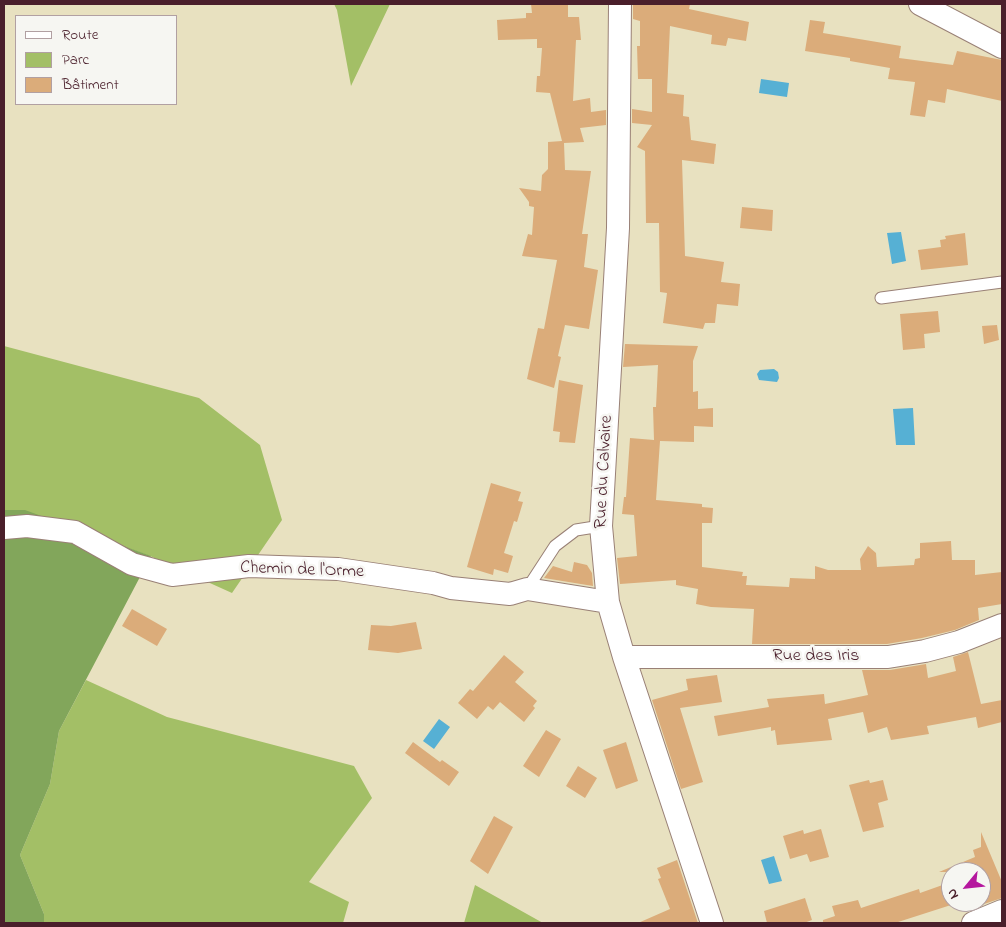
<!DOCTYPE html>
<meta charset="utf-8">
<style>
body{margin:0}
#map{position:relative;width:1006px;height:927px;overflow:hidden;background:#e8e1c0;font-family:"Indie Flower",sans-serif}
canvas{display:block}
.frame{position:absolute;inset:0;border:5px solid #4a1f2b;pointer-events:none}
.legend{position:absolute;left:15px;top:15px;width:162px;height:90px;box-sizing:border-box;background:#f6f6f2;border:1px solid #b1a0a2;margin:0;padding:6px 9px;list-style:none;font-size:15px;color:#4a1f2b}
.legend li{display:flex;align-items:center;gap:10px;height:25px}
.legend b{width:25px;border:1px solid #b1a0a2}
.north{position:absolute;left:941px;top:862px;width:50px;height:50px;box-sizing:border-box;background:#f6f6f2;border:1px solid #b1a0a2;border-radius:50%;rotate:242deg;font-size:14px;font-weight:700;line-height:20px;text-align:center;color:#4a1f2b}
.north::after{content:'';display:block;margin:auto;width:18px;height:22px;background:#b5179e;clip-path:polygon(50% 0,100% 100%,50% 72%,0 100%)}
</style>
<div id="map">
<canvas width="1006" height="927"></canvas>
<div class="frame"></div>
<ul class="legend">
<li><b style="height:6px;background:#fff"></b>Route</li>
<li><b style="height:14px;background:#a3bf66"></b>Parc</li>
<li><b style="height:14px;background:#dbac7a"></b>Bâtiment</li>
</ul>
<div class="north">N</div>
</div>
<script>
const ctx = document.querySelector('canvas').getContext('2d');
ctx.lineJoin = 'round';
function fill(path, color) { ctx.fillStyle = color; ctx.fill(path, 'evenodd'); }
function strokePath(path, color, width, dash) { ctx.strokeStyle = color; ctx.lineWidth = width; ctx.lineCap = dash ? 'butt' : 'round'; ctx.setLineDash(dash || []); ctx.stroke(path); }
function label(font, color, halo, rows, align = 'center') {
  ctx.font = font + ' "Indie Flower",sans-serif'; ctx.lineWidth = 5; ctx.setLineDash([]); ctx.textBaseline = 'middle'; ctx.strokeStyle = halo; ctx.fillStyle = color; for (const [text, x, y, turn = 0] of rows) {
    ctx.save(); ctx.translate(x, y); ctx.rotate((+turn || 0) * Math.PI / 180); ctx.textAlign = isNaN(turn) ? turn : align; if (halo) ctx.strokeText(text, 0, 0); ctx.fillText(text, 0, 0); ctx.restore();
  }
}
fill(new Path2D(`
 M334,4H390L351,86L337,10Z
 M4,346L199,398L260,445L282,520L232,593L150,556L25,511L4,510Z
 M86,680L167,717L354,766L372,798L309,882L349,902L343,923H44V914L20,855L50,784L59,731Z
 M475,885L543,923H464Z`), '#a3bf66');
fill(new Path2D(`
 M4,510H25L151,556L59,731L50,784L20,855L44,914V923H4Z`), '#82a65b');
fill(new Path2D(`
 M761,79L789,83L787,97L759,93Z
 M901,232L906,261L892,264L887,233Z
 M774,369L778,372L779,378L777,382L759,380L757,374L760,370Z
 M913,408L915,445H896L893,409Z
 M439,719L450,727L434,749L423,741Z
 M774,856L782,881L769,884L761,860Z`), '#56b0d4');
fill(new Path2D(`
 M531,4H568V17H579L581,40H576L573,101L590,98L591,112L606,110V125L580,128L584,142L564,143L565,170L591,171L582,234H588L584,267L598,270L589,329L565,325L558,356L561,357L554,388L527,379L538,328L544,329L557,260L522,256L528,234L532,235L534,207L529,206V202L519,188L541,191L542,175L548,169V142L562,141L550,93L536,92L537,76H540L542,48H537V39L498,40L497,20L526,18V13H532Z
 M633,4H690L689,9L749,22L746,41L728,38L726,46L711,44L712,35L670,26L667,93L684,95L683,116L689,117L691,140L716,144L714,164L682,160L685,256L724,262L721,282L740,284L738,306L717,304L715,323H705L703,329L663,323L667,293L660,292L659,223H646L645,151L637,147L652,125L632,123V109L652,112V79H638L637,46H640V21L633,19Z
 M810,20L825,22L823,33L901,46L899,58L953,65L957,51L1002,60V101L947,89L945,103L928,100L925,117L910,115L915,82L888,79L890,68L850,61V58L805,51Z
 M742,207L773,210L772,231L740,228Z
 M965,233L968,265L921,270L918,250L941,247L940,240L946,239L945,236Z
 M938,311L940,332L924,334L925,348L903,350L900,314Z
 M997,325L999,340L984,344L982,326Z
 M625,344L698,346L693,361V392L698,391V409L713,408V427L694,426V442L660,441L656,500L702,504V507L713,508L712,523H702V567L743,572L742,576H747L746,585L789,587L790,578L815,579V566L828,570H861L860,559L868,546L876,553L877,567L914,565L915,559L920,558V543L951,541L952,560H975V575L1002,572V604L978,608L979,620L955,630L922,638L887,644H752L754,609L711,607L696,604L698,589L676,585V580L620,584L617,558L637,556L634,515L622,514L624,497H626L630,438L654,440L653,407H656L658,365L623,367Z
 M559,380L583,385L575,443L559,442L560,432L553,431Z
 M491,483L521,492L518,501L523,502L517,522L514,521L504,553L513,556L508,573L494,569L493,575L467,567Z
 M574,562L587,565L592,573L593,586L544,578L553,566L572,572Z
 M132,609L167,629L157,646L122,626Z
 M416,622L422,649L398,653L368,650L371,625L391,626Z
 M968,652L981,704L1002,700V722L978,728L976,717L927,726L929,734L891,740L887,727L868,733L863,712L828,719L832,740L777,745L775,730L771,731V727L718,736L714,716L769,707L767,699L824,694L825,704L868,695L862,670H890L926,664L928,678L956,671L953,657Z
 M504,655L524,672L515,682L537,701L533,706L535,708L524,722L500,702L493,710L488,706L477,719L458,703L470,689L473,691Z
 M717,675L722,702L680,708L703,782L681,789L652,700L688,690L686,679Z
 M546,730L561,739L539,777L523,766Z
 M413,742L440,762L442,760L459,772L449,786L405,753Z
 M626,742L638,781L616,789L603,750Z
 M578,766L597,778L585,798L566,786Z
 M869,780L870,783L883,780L888,800L878,803L884,827L863,832L849,785Z
 M494,816L513,827L488,874L470,861Z
 M821,829L829,857L810,862L807,854L790,859L783,836L803,830L804,834Z
 M981,832L1002,882V898L981,905V872H939L975,857L973,850L981,847Z
 M677,860L698,923H638L670,909L658,879L661,878L657,868Z
 M951,882V905L895,923H823V920L835,916L832,906L858,900L861,908L919,889L920,893Z
 M805,898L812,920L804,923H767L764,911Z`), '#dbac7a');
const lane = new Path2D(`
 M881,298L1002,282
 M527,589L555,546L576,530L601,526`);
const street = new Path2D(`
 M620,4L618,228L601,526L608,602L624,657L712,923
 M920,4L1002,47
 M4,528L27,526L75,532L132,564L172,575L249,566L338,569L433,583L451,588L510,594L527,589L608,602
 M624,657H888L925,651L959,642L1002,625
 M973,923L1002,911`);
strokePath(lane, '#998076', 13);
strokePath(street, '#998076', 24);
strokePath(lane, '#fff', 11);
strokePath(street, '#fff', 22);
label('18px', '#4a1f2b', '#f6f6f2', [
 ["Rue du Calvaire",605,472,-87],
 ["Chemin de l'Orme",302,571,2],
 ["Rue des Iris",816,657]
]);
</script>
